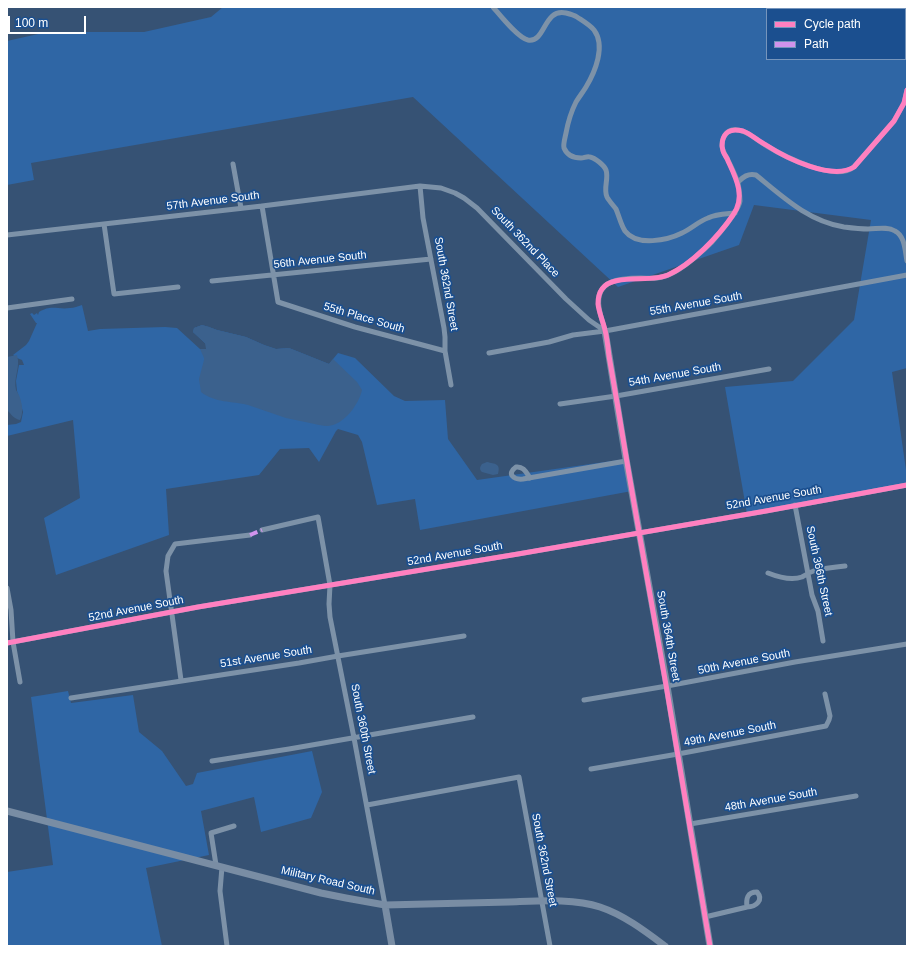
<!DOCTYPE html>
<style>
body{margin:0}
#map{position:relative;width:914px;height:953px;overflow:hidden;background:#365274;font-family:Helvetica,sans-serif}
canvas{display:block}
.frame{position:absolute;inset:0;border:8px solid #fff;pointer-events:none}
.legend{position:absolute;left:766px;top:8px;width:140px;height:52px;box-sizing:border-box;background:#1b4f8f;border:1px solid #7695bc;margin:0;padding:5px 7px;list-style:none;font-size:12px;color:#fff}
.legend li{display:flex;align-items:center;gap:8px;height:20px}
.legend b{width:20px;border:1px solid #7695bc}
.scale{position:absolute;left:8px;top:16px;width:78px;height:18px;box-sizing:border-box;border:2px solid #fff;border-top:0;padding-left:5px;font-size:12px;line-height:14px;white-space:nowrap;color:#fff;-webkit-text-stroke:3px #1b4f8f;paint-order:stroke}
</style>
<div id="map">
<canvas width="914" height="953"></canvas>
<div class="frame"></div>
<ul class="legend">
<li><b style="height:5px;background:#ff80c0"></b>Cycle path</li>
<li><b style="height:5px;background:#d193ec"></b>Path</li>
</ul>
<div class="scale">100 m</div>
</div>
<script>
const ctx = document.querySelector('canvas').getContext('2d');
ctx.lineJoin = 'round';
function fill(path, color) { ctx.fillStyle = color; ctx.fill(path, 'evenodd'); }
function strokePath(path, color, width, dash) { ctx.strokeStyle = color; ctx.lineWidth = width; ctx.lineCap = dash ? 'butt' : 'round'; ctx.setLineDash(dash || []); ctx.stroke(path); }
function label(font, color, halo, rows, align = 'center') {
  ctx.font = font + ' Helvetica,sans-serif'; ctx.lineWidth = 3.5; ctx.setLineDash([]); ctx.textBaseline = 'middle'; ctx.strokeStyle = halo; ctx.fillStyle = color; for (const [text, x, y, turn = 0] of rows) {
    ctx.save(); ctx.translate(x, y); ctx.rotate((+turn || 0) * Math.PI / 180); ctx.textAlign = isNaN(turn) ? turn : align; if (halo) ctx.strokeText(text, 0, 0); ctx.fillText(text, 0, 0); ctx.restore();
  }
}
fill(new Path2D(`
 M223,7H907V368L892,372L907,477V485L747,514L725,387L793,381L854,320L871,220L754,205L739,245L618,287L413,97L31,163L34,180L7,185V41L47,32H144L211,17ZM767,9H905V59H767Z
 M82,305L88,331L100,329L165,327L177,328L200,349H206V344L193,332L194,328L202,325L209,327L217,330L246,337L264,345L276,349L289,348L329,364L338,353L355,358L394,396L405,401L445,400L448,439L477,480L626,459L632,491L420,530L415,499L377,505L362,442L358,435L338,429L336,431L319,462L309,448L280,449L259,475L166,489L169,535L56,575L44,518L80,498L73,420L7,436V425L16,424L21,422L23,412L17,391L16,381L19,365H24L22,360L17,358L13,355L26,345L29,341L37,323H36L30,314L32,313L34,315L37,313L38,315L39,312C52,304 57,310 70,308C74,308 78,306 82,305Z
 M68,691L71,703L133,695L139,732L162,751L186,786L193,784L197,773L312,751L322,792L311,818L261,832L254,797L201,811L209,855L146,868L162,946H7V872L53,865L31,697Z`), '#2f66a5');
fill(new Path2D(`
 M202,325L209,327L217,330L246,337L264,345L276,349L289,348L329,364L333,359L357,382L362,390C359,404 344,425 328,426C322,426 316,424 310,423C302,421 294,420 286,418C273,414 261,409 248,405C232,401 215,403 201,392L199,379L204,360V358L200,349H206L205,343L193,332L194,328Z
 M17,355C21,367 13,378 16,390C16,390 19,395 19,395C22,403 24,412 20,420C14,419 11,414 7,410V357Z
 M487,462C495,464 501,463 498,474L493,475L482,472C479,469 480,467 482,464Z`), '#3b618d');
strokePath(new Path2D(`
 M493,7C500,15 518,38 528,40C546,43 543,8 566,13C570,14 574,15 577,17C583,21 590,25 594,30C606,46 595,72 586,87C583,92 579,97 576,102C571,112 568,122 566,133C565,138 563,144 564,148C567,155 574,158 581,158C584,158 587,156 590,157C595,158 604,165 606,170C609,179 603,188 607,197C609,201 613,205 616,209C619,216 621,225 625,231C637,247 668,240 682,233C691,229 699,221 708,218C716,214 726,214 735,213
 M233,164L241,208
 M738,182C743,177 748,173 756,175C783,197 808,221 844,227C852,228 860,229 868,229C877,229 887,226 895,231C905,236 905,251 907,261
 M420,186L423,218L444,328L445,337V351L451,385
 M262,206L278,302L355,327L445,351
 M104,224L114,294L178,287
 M7,235L262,206L420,186L441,188L455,193L464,198L477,208L566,299L589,320L605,331
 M212,281L431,259
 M7,308L72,299
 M605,331C603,323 600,315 599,307C595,280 620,278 641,278C648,278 655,279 662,277C679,273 698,255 711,243C718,235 739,211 740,201C740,195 739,188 738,183C735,174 731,166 727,158C725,155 724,153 723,150C720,143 724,132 732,130C745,128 756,140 767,146C785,157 835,182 854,167L894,121L904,103L907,90
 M489,353L549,342L573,335L605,331L907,275
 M560,404L616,396L769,369
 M530,478C526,472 523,466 516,467C506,474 514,480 523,479L626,461
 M795,505L812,595L818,611L823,641
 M262,530L318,517L330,585L329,604L330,617L354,738L385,905
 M768,573C778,577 791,581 802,577C807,574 810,572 816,570C826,568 835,567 845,566
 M7,588L11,610L13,642L20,682
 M7,643L198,607L518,554L766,511L907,485
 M181,680L166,571L168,556L175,544L250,535
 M71,698L299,663L338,656L464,636
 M584,700L667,686L795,662L907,644
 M212,761L289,749L473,717
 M591,769L678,754L826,726L829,720L830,716L825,694
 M367,805L519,777L550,946
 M690,824L856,796
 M216,865L211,833L234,826
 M222,867L220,891L227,946
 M705,917L747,907C746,899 747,892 757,892C764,900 756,907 747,907`), '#7d92a8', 5);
strokePath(new Path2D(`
 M605,331L626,459L667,686L710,946
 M7,811L321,893L346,898L385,905C426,904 468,903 509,902C537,901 574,898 600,907C624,915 645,931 665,946
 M385,905L392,946`), '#798da4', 7);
strokePath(new Path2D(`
 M250,535L262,530`), '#d193ec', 4, [8, 4]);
strokePath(new Path2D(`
 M7,643L198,607L518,554L766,511L907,485
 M710,946C695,859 681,772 666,685C650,593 633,501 618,408C615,391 612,373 609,356C608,347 607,338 605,330C603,321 599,313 598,304C598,299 599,293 602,289C613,273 651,283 668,275C692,264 718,237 733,215C746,197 736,178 728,161C727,157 724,155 723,151C721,145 722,136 728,132C732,129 739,130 743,131C751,134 758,141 766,145C786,158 832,181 854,167L894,121L904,103L907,90`), '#ff80c0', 5);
label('11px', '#fff', '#1b4f8f', [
 ["57th Avenue South",213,201,-7],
 ["South 362nd Place",525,242,46],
 ["56th Avenue South",320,260,-6],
 ["South 362nd Street",446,284,80],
 ["55th Avenue South",696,304,-10],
 ["55th Place South",364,318,16],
 ["54th Avenue South",675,375,-10],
 ["52nd Avenue South",774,498,-10],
 ["52nd Avenue South",455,554,-10],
 ["South 366th Street",819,571,78],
 ["52nd Avenue South",136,609,-11],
 ["South 364th Street",668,636,80],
 ["51st Avenue South",266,657,-9],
 ["50th Avenue South",744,662,-11],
 ["South 360th Street",363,729,79],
 ["49th Avenue South",730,734,-11],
 ["48th Avenue South",771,800,-10],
 ["South 362nd Street",544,860,79],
 ["Military Road South",328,881,13]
]);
</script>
